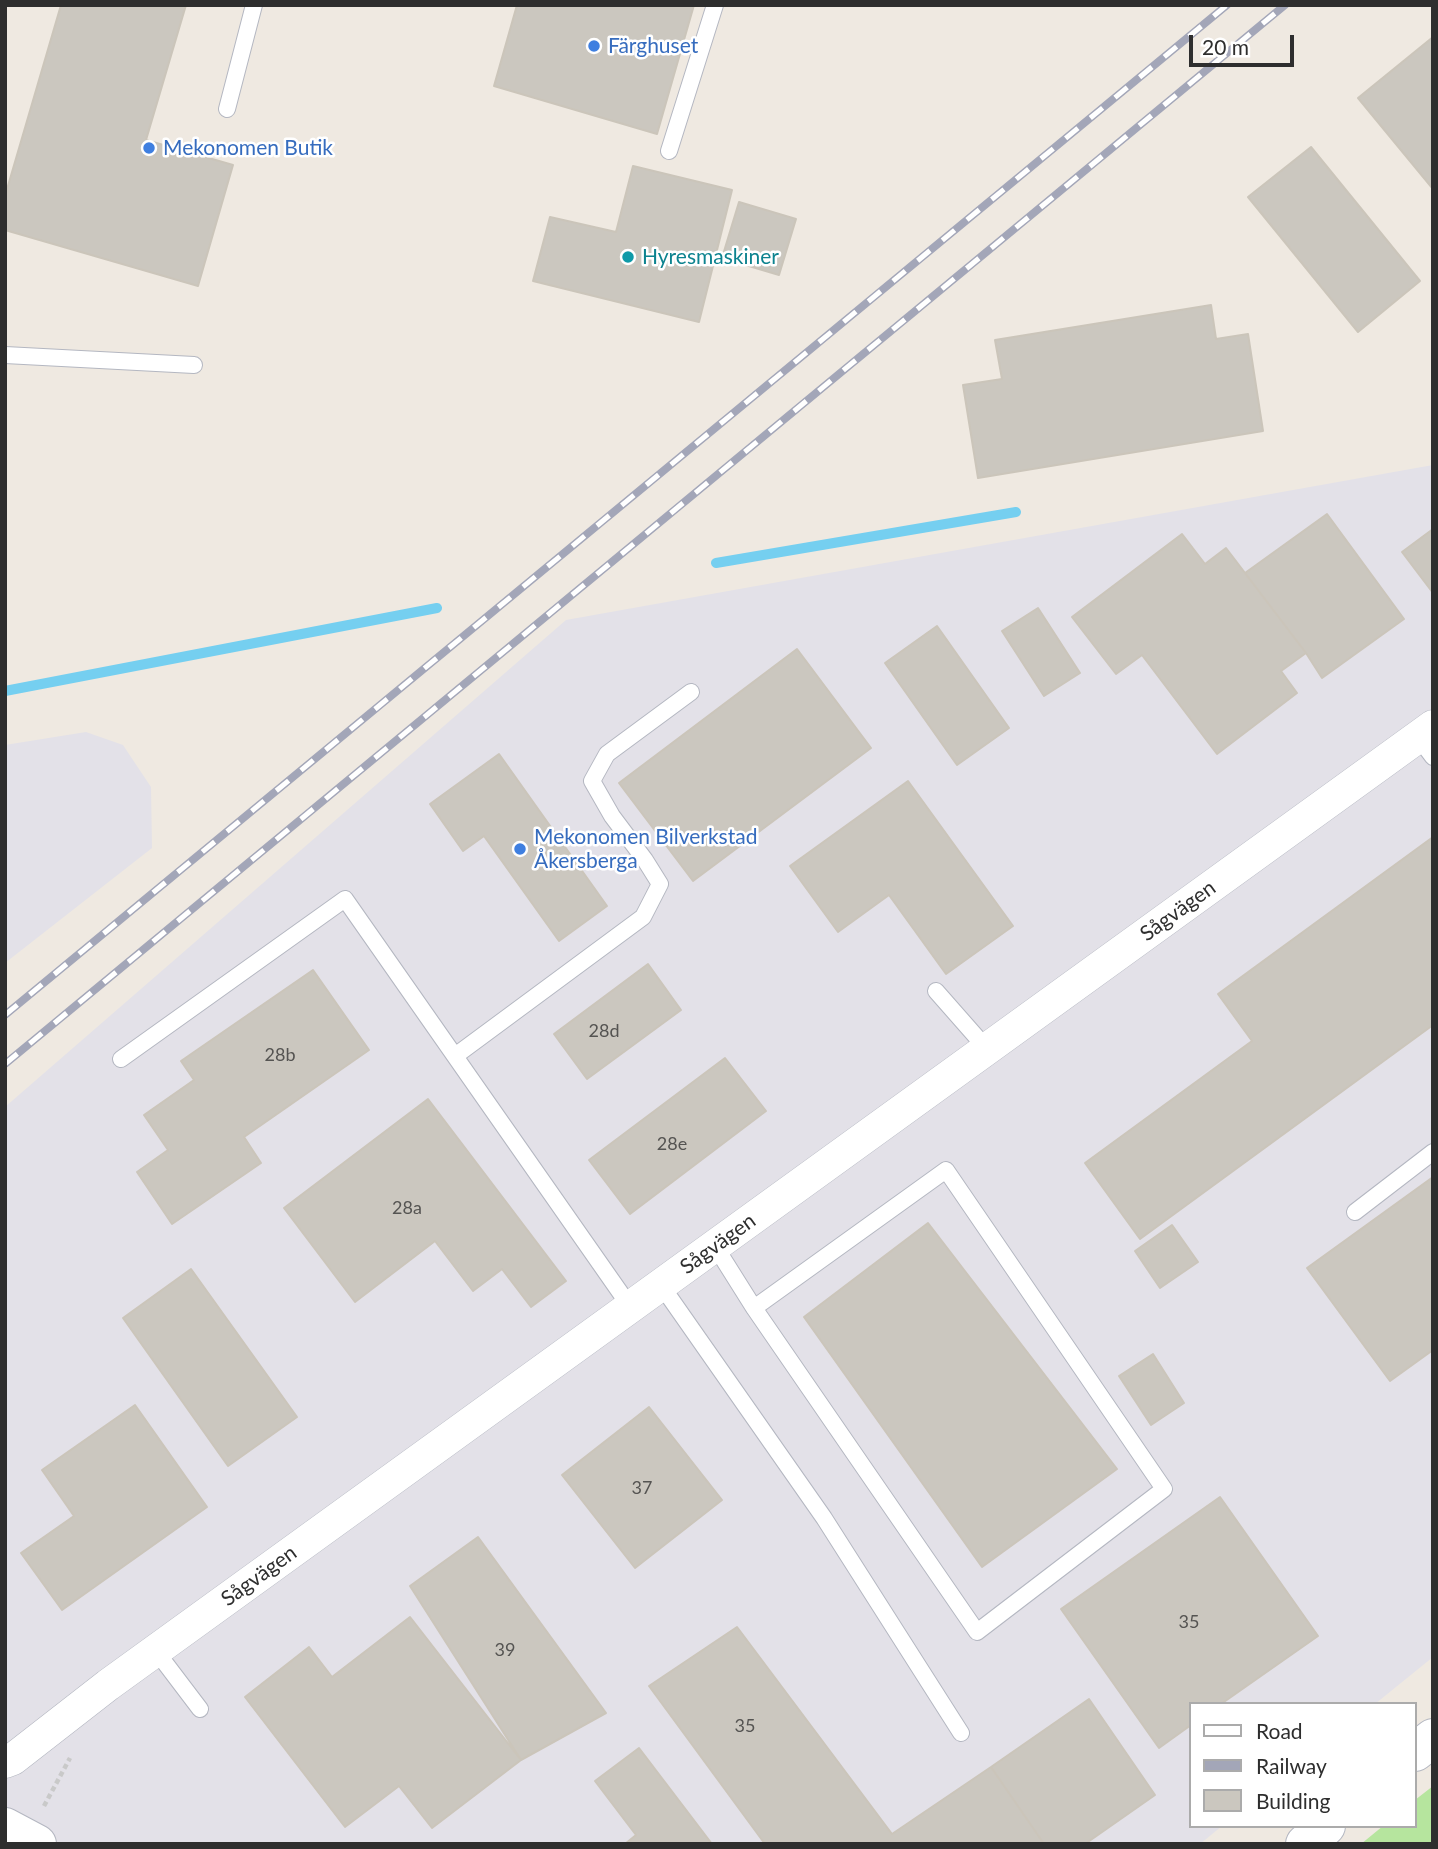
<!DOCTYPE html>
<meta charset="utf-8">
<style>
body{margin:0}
#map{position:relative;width:1438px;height:1849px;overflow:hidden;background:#efe9e1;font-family:Lato,sans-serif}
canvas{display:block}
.frame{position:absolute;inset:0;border:7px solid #2e2e2e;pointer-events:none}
.legend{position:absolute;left:1189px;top:1702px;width:228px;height:126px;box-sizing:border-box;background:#fff;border:2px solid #ababab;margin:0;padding:9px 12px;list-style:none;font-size:21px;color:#2e2e2e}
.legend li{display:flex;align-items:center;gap:14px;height:35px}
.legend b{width:35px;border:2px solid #ababab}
.scale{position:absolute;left:1189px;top:35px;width:105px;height:32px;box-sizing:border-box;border:4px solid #2e2e2e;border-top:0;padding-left:9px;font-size:21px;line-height:24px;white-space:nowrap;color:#2e2e2e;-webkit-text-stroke:5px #fff;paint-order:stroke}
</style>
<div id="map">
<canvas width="1438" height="1849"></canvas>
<div class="frame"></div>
<ul class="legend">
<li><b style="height:9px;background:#fff"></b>Road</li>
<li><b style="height:9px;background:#a3a6b8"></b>Railway</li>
<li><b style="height:19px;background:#cbc7bf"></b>Building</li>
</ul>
<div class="scale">20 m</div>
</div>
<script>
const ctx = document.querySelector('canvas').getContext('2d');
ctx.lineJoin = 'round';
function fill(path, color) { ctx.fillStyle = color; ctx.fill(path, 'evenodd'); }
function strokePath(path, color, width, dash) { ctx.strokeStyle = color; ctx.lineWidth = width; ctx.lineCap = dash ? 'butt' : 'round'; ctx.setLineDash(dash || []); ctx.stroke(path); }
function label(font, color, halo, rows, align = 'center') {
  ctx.font = font + ' Lato,sans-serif'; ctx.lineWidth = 5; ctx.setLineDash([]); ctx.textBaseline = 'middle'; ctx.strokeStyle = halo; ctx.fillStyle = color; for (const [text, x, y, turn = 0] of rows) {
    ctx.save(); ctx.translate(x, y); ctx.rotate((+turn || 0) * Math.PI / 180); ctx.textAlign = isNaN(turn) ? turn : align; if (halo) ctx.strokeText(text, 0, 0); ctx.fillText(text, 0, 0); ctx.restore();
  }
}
fill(new Path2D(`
 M1433,465V1657L1375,1704H1191V1826H1222L1200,1844H5V1107L566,620Z
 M86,732L123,745L151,787L152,848L5,963V745Z`), '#e3e1e8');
fill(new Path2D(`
 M1433,1786V1844H1361L1383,1826H1415V1800Z`), '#b6e59e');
strokePath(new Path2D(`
 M716,563L1016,512
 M5,691L437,608`), '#75cff0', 10);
const building = new Path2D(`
 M61,5H186L146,140L233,165L198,286L5,230V196Z
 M517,5H694L657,134L494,86Z
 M1433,37V189L1358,98Z
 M1311,147L1420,281L1358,332L1248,197Z
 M633,166L732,190L699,322L533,281L550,217L616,232Z
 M739,202L796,219L779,275L722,258Z
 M1211,305L1216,339L1248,334L1263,431L978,478L963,385L1002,379L995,340Z
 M1327,514L1404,619L1322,678L1306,653L1245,573Z
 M1433,529V593L1402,552Z
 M1182,534L1205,564L1226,548L1306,653L1281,671L1297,693L1217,754L1142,655L1116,674L1072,617Z
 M1038,608L1080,673L1044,696L1002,631Z
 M937,626L1009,728L957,765L885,663Z
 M797,649L871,748L693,881L619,783Z
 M499,754L607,906L559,941L484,836L463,851L430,804Z
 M908,781L1013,926L946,974L889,895L838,932L790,866Z
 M1433,837V1025L1140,1239L1085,1163L1252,1041L1218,994Z
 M648,964L681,1010L587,1079L554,1034Z
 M313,970L369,1050L244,1137L261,1163L172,1224L137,1172L168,1150L144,1115L194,1080L181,1061Z
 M725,1058L766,1111L630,1214L589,1160Z
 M428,1099L566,1281L531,1307L502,1269L473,1291L435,1241L355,1302L284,1208Z
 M1433,1177V1350L1390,1381L1307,1268Z
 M928,1223L1117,1469L982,1567L804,1317Z
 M1172,1225L1198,1262L1160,1288L1135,1251Z
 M191,1269L297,1417L228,1466L123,1318Z
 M1153,1354L1184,1403L1151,1425L1119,1376Z
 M135,1405L207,1507L62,1610L21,1553L74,1516L42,1470Z
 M649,1407L722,1500L635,1568L562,1475Z
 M1220,1497L1318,1636L1221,1704H1191V1725L1159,1748L1061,1609Z
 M478,1537L606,1713L521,1760L410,1586Z
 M410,1617L521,1760L432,1828L399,1786L345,1827L245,1697L309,1647L332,1677Z
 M737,1627L892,1834L991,1767L1044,1844H765L649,1686Z
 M1089,1699L1155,1795L1085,1844H1044L991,1767Z
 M639,1748L712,1844H625L636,1835L595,1781Z`);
fill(building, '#cbc7bf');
strokePath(building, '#cbc5ba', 2);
const service = new Path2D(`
 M227,109L254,5
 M669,151L715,5
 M5,355L194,365
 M1418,737L1433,757
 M936,991L987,1049
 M455,1056L643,917L660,884L645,860L612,816L592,781L607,754L691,692
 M121,1059L345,899L631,1308
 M1355,1212L1433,1152
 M715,1246L754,1308L977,1632L1164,1489L946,1170L754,1308
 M661,1285L824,1518L961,1733
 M156,1651L200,1709`);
const minor = new Path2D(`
 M5,1762L13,1759L108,1685L1433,726`);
const tertiary = new Path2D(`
 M1415,1752L1433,1738
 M5,1827L37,1844
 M1305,1844L1326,1826`);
strokePath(service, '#b4b7c1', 18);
strokePath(minor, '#b4b7c1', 33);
strokePath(tertiary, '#b4b7c1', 40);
strokePath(new Path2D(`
 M44,1806L70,1758`), '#c9c9c9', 4.5, [5, 3.5]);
strokePath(service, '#fff', 16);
strokePath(minor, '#fff', 32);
strokePath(tertiary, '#fff', 38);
const rail = new Path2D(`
 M5,1015L1227,5
 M5,1064L1285,5`);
strokePath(rail, '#a3a6b8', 8);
strokePath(rail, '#fff', 5, [16]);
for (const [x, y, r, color] of [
 [594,46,7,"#3f7fe0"],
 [149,148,7,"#3f7fe0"],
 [628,257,7,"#0f9aa8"],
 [520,849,7,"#3f7fe0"]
]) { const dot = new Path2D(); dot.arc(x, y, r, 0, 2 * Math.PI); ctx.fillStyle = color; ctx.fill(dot); strokePath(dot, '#fff', 2.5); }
label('18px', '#555452', null, [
 ["28d",604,1031],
 ["28b",280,1055],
 ["28e",672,1144],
 ["28a",407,1208],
 ["37",642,1488],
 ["35",1189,1622],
 ["39",505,1650],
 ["35",745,1726]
]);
label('21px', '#366cbe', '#fff', [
 ["Färghuset",608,46],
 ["Mekonomen Butik",163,148],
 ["Mekonomen Bilverkstad",534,837],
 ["Åkersberga",534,861]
], 'left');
label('21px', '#0d838f', '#fff', [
 ["Hyresmaskiner",642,257]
], 'left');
label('21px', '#2e2e2e', '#fff', [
 ["Sågvägen",1178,911,-36],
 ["Sågvägen",718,1244,-36],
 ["Sågvägen",259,1576,-36]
]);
</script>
